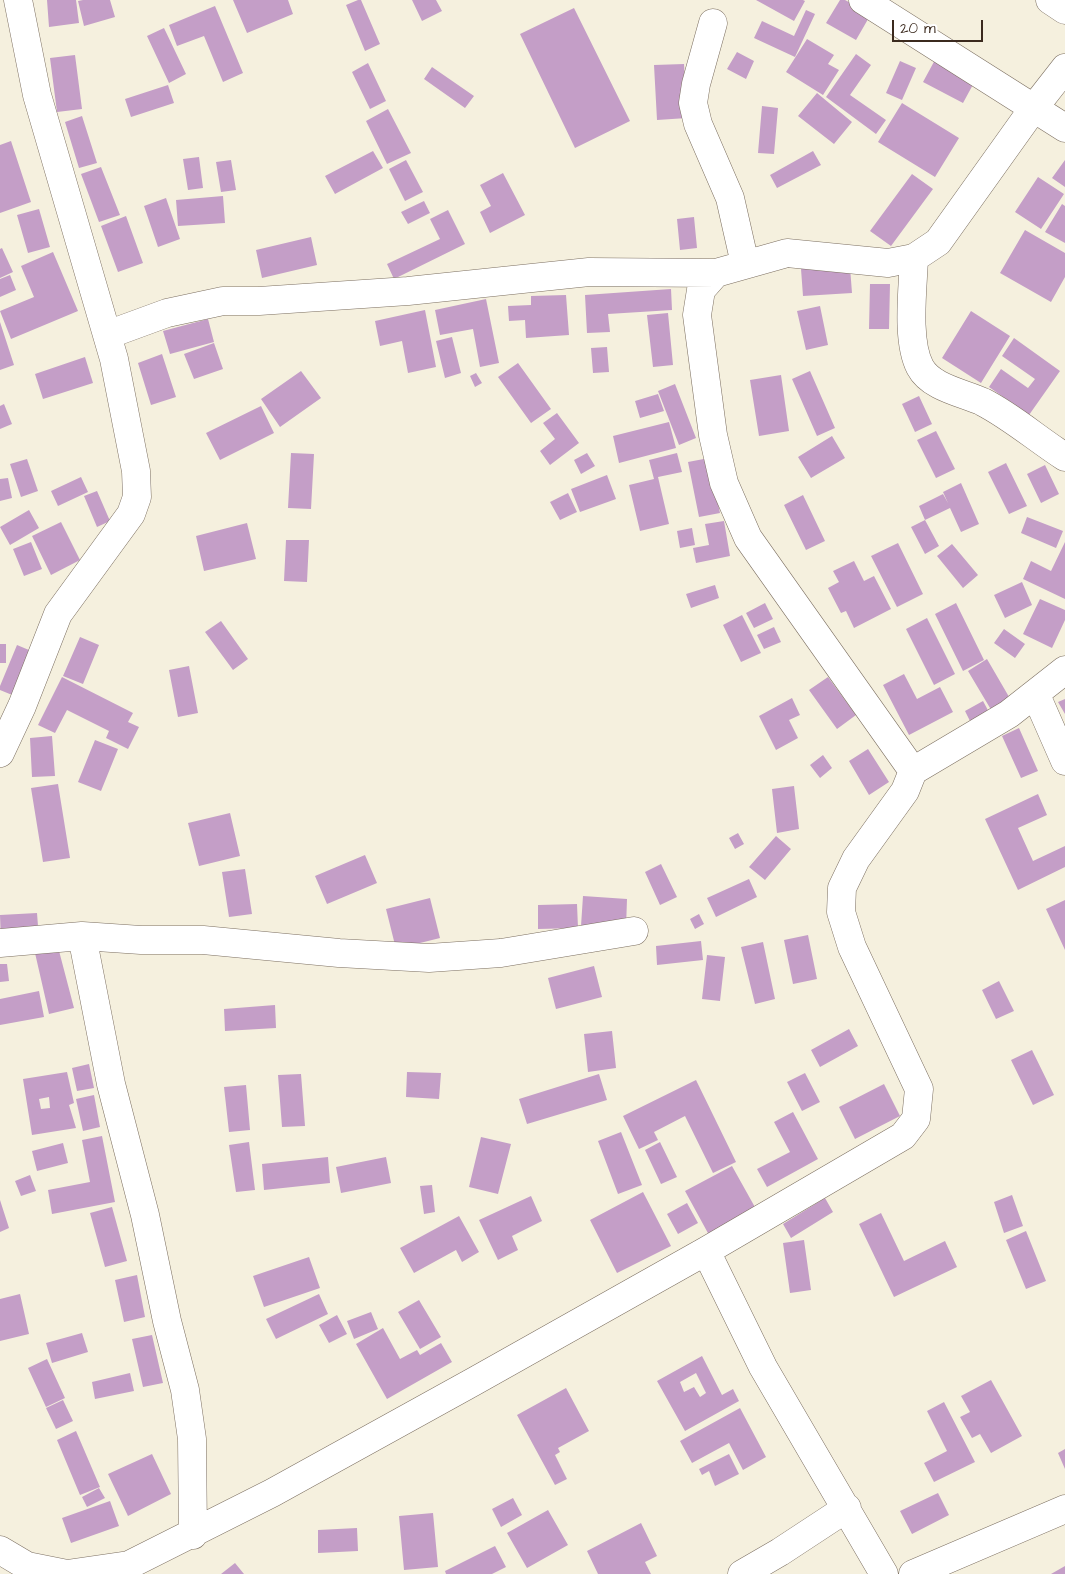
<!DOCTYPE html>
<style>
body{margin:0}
#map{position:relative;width:1065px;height:1574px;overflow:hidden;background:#f5f0de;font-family:"Architects Daughter",sans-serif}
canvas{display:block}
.scale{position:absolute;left:892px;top:20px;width:91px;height:22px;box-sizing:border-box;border:2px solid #3b2a1e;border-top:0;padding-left:6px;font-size:15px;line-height:18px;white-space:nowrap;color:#3b2a1e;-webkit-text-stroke:4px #fff;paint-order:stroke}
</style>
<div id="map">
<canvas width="1065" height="1574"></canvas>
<div class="scale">20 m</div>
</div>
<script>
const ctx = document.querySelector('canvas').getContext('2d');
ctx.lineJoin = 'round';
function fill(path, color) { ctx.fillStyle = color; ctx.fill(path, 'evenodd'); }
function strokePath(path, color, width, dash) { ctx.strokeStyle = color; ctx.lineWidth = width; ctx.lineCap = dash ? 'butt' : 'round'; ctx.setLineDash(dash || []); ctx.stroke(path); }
fill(new Path2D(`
 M47,0H76L79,23L49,27Z
 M83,0H110L115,17L84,26L78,1Z
 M233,0H288L293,14L247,33Z
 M358,0H361L380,44L365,51L346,5Z
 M412,0H436L442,11L422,21Z
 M756,0H803L805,1L794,21Z
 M840,0H845L871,14L856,40L826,23Z
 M215,6L243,73L223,82L204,36L177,46L169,25Z
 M574,8L630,121L575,148L520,34Z
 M806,10L815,14L795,57L754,38L762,21L794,36Z
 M164,28L186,74L169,83L147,36Z
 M807,39L834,55L828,64L839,70L823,95L786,72Z
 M737,52L754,61L746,79L727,69Z
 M856,54L871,65L850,95L886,120L876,134L826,97Z
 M75,55L82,109L57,112L50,58Z
 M936,58L976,79L963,103L923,82Z
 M900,61L916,68L902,100L886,93Z
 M368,63L386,101L370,109L352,72Z
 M684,64L687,118L657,120L654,65Z
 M432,67L474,96L465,108L424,79Z
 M168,85L174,103L131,117L125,99Z
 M817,93L852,122L834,144L798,116Z
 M902,103L959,138L935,177L878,142Z
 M762,106L778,108L774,154L758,153Z
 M388,109L411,153L387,164L366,121Z
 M82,116L97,163L79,168L65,122Z
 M11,141L31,202L0,213V145Z
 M373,151L383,168L335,194L325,176Z
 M813,151L821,165L777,188L770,175Z
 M199,157L203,188L188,190L183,159Z
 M231,160L236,190L221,192L216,162Z
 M406,160L423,192L405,201L389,169Z
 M1065,160V187L1052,178Z
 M101,167L120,215L99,222L81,174Z
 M503,173L525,215L490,233L480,212L491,206L480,185Z
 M912,174L933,189L891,246L870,231Z
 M1038,177L1064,194L1041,229L1015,212Z
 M223,196L225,223L178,226L176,200Z
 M166,198L180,239L158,247L144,206Z
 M424,201L430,213L408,224L401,212Z
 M1062,204L1065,206V243L1045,232Z
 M39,209L50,247L28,253L17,215Z
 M448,210L465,244L394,279L387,264L440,239L430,219Z
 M126,216L143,263L118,272L101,226Z
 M694,217L697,248L680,250L677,219Z
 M1025,230L1065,253V277L1051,302L1000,273Z
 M311,237L317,265L262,278L256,250Z
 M2,248L13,272L0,278V249Z
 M53,252L78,311L11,339L0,311L34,297L21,266Z
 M850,267L852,293L803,296L801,269Z
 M10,275L16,290L0,297V279Z
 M870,284H890L889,329H869Z
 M671,289L672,310L608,314L610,332L587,333L585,295Z
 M566,295L569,335L526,338L525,320L509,321L508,306L531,305V296Z
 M486,299L499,363L480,367L473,329L440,335L435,310Z
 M820,306L828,345L806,350L797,311Z
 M425,310L436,367L408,373L402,341L380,346L375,321Z
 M971,311L1010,336L981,383L942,358Z
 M668,313L673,365L653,367L647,315Z
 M208,319L214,342L170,354L163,331Z
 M0,322L14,365L0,370Z
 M452,337L461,373L445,378L436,341Z
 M1014,338L1060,371L1029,415L989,387L1001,369L1028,388L1035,379L1002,356Z
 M214,343L223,369L194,379L184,354Z
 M607,347L609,372L593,373L591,348Z
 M162,354L176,397L151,405L138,363Z
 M85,357L93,383L43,399L35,374Z
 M518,363L551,409L531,423L498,377Z
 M301,371L321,398L280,427L261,399Z
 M810,371L835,428L817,436L792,379Z
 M476,373L482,383L475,387L470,376Z
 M781,375L789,431L759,436L750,380Z
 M675,384L696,438L679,445L658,391Z
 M658,394L664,411L640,418L635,401Z
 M919,396L932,424L915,432L902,404Z
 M4,404L12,424L0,429V406Z
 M261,406L274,433L220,460L206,433Z
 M557,413L579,443L550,465L540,451L555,439L543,423Z
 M669,422L676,448L619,463L613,436Z
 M936,431L955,469L936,478L917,440Z
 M832,436L845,458L811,478L798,457Z
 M291,453L314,454L311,509L288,508Z
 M587,453L595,466L581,474L574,460Z
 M677,453L682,472L658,477L669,524L640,531L629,485L654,479L649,460Z
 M709,458L720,513L699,517L688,462Z
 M27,459L38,491L21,497L10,464Z
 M1006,463L1027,506L1009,514L988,472Z
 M1045,465L1059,494L1041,503L1027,474Z
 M607,475L616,499L580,512L571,489Z
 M81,477L88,492L58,506L51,491Z
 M8,478L12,498L0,501V479Z
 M961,483L979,524L961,532L950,508L925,520L939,546L925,554L911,527L925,520L919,506L943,494L948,503L943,492Z
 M97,491L110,521L97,527L84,496Z
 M568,493L577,512L560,520L550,502Z
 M803,495L825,541L806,550L784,505Z
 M29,510L39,528L10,545L0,527Z
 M1027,517L1063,531L1056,548L1021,533Z
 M724,521L730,556L696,563L693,548L709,545L705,524Z
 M61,522L80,560L51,575L32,536Z
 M247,523L256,559L204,571L196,536Z
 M692,528L695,545L680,548L677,531Z
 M286,540H309L307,582L284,581Z
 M31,542L42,569L24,576L13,549Z
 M1065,542V599L1023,579L1031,561L1051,571Z
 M898,543L923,594L897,607L871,556Z
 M952,544L978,575L963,588L937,556Z
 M854,561L864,581L874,576L891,609L854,628L846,611L841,613L828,588L839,582L833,571Z
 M1022,582L1032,605L1005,618L994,595Z
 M715,585L719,598L691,608L686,594Z
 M1040,599L1065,610V620L1052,648L1023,634Z
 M765,603L773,619L754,628L746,613Z
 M956,603L984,660L963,671L935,614Z
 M742,615L761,653L741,662L723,625Z
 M927,618L955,674L934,685L906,629Z
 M221,621L248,659L233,670L205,632Z
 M774,627L781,642L764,649L757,635Z
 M1004,629L1025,644L1015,658L994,643Z
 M80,637L99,645L83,684L63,676Z
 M0,644H6V663H0Z
 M17,645L36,653L17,697L0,690V686Z
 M987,659L1012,702L993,713L968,671Z
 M189,666L198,713L178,717L169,670Z
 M904,674L917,699L940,687L953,712L909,735L883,685Z
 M62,677L133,713L128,722L139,727L128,749L106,738L109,731L67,710L55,733L38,725Z
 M828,677L856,715L837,729L809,690Z
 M792,698L800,715L789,720L798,738L776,750L759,716Z
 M1065,699V714L1058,702Z
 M983,701L990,714L972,725L965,711Z
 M1019,728L1038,771L1021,778L1002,736Z
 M52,736L55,776L32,777L30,738Z
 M95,740L118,749L101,791L78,782Z
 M868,749L889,782L869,795L849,761Z
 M823,755L832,768L820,778L810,765Z
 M58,784L70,858L43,862L31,788Z
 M794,786L799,829L777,833L772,789Z
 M1038,794L1047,815L1018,828L1033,861L1065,846V867L1018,890L985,819Z
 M230,813L240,856L199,866L188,823Z
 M738,833L744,844L735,849L729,838Z
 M776,836L791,849L765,880L749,867Z
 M365,855L377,883L327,904L315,876Z
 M661,864L677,897L660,905L645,872Z
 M245,869L252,914L229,917L222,872Z
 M749,879L757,897L716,917L707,898Z
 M583,896L627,899L626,928L581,926Z
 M430,898L440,938L396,949L386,909Z
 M1065,900V950L1046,909Z
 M577,904L578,928L538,929V905Z
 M37,913L39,939L1,941L0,915Z
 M699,914L704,924L695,929L690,919Z
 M808,935L817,979L793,984L784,940Z
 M701,941L703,960L657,965L656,946Z
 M763,942L775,999L755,1004L741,947Z
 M58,947L74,1008L49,1014L35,953Z
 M707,955L725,957L720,1001L702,999Z
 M0,964H7L9,981L0,982Z
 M594,966L602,997L556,1009L548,978Z
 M999,981L1014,1011L996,1019L982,990Z
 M39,991L44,1017L0,1025V999Z
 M275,1005L276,1028L225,1031L224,1009Z
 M849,1029L858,1046L820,1067L811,1050Z
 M612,1031L616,1068L588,1072L584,1034Z
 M1032,1050L1054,1095L1033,1105L1011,1060Z
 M89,1064L94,1088L77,1091L72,1068Z
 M67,1072L74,1103L69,1105L76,1128L32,1135L23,1079ZM49,1097L50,1108L41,1109L39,1099Z
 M407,1072L441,1073L439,1099L406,1097Z
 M805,1073L820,1102L802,1111L787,1082Z
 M301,1074L305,1126L282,1127L278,1075Z
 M599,1074L607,1100L527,1124L519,1099Z
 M696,1080L736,1162L713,1173L685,1116L654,1132L658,1140L639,1149L623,1116Z
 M884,1084L900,1116L855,1139L839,1107Z
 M246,1085L250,1130L229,1132L224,1087Z
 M94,1095L100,1127L83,1131L76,1099Z
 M793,1112L818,1159L767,1187L757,1169L790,1152L774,1122Z
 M621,1132L642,1185L618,1194L598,1141Z
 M102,1136L115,1202L52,1214L48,1190L90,1182L82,1140Z
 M481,1137L511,1144L498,1194L469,1187Z
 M249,1142L255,1190L236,1192L229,1145Z
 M660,1142L677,1177L661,1184L645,1150Z
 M63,1143L68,1163L37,1171L32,1151Z
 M328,1157L330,1183L264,1190L262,1164Z
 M386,1157L391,1183L341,1193L336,1167Z
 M732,1166L756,1209L709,1235L685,1191Z
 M30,1175L36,1191L21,1196L15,1181Z
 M432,1185L435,1212L424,1214L420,1186Z
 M643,1192L671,1246L617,1273L590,1220Z
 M1012,1195L1023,1226L1004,1233L994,1202Z
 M531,1196L542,1221L512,1236L518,1250L498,1260L479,1220Z
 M825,1198L833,1212L791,1238L783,1224Z
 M0,1200L9,1228L0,1232Z
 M687,1203L698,1223L678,1234L667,1214Z
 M112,1207L127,1261L105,1267L90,1213Z
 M881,1213L904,1261L945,1241L957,1267L894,1297L859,1224Z
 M459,1216L479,1252L462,1262L456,1250L414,1273L400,1248Z
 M1026,1231L1046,1281L1026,1289L1006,1240Z
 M804,1240L811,1290L790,1293L783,1243Z
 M309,1257L320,1288L264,1307L253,1276Z
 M137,1275L145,1317L124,1322L115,1280Z
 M20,1294L29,1334L0,1341V1299Z
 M319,1294L328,1314L276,1339L266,1319Z
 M419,1300L441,1337L420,1349L398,1312Z
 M371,1312L378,1329L354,1339L347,1321Z
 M337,1315L347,1334L329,1343L319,1325Z
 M383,1328L400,1359L417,1350L420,1355L441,1343L452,1362L387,1399L356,1344Z
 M82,1333L88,1352L52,1363L46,1343Z
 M152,1335L163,1383L143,1387L132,1339Z
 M702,1356L722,1395L733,1389L739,1401L685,1431L657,1381ZM696,1373L706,1393L700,1397L694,1387L684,1392L680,1382Z
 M47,1359L65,1398L46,1407L28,1368Z
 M130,1373L134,1391L95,1399L92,1382Z
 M991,1380L1022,1436L991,1453L980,1434L972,1438L960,1417L970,1412L961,1396Z
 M566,1388L589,1431L558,1448L560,1452L555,1455L567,1479L555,1485L517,1415Z
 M63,1400L73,1421L56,1429L46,1408Z
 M944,1402L975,1462L934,1482L924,1463L947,1451L927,1411Z
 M740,1408L766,1457L743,1470L729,1443L692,1463L680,1441Z
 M76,1431L100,1487L80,1495L57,1440Z
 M1065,1449V1469L1058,1453Z
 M152,1454L171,1494L128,1516L108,1474Z
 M729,1454L739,1474L715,1486L709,1471L702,1475L699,1469Z
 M99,1488L105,1498L87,1507L82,1497Z
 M938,1493L949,1515L912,1534L900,1511Z
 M513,1498L522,1515L501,1527L492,1509Z
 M110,1501L119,1526L71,1543L62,1518Z
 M548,1510L568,1545L527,1568L507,1533Z
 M433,1513L438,1567L404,1570L399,1516Z
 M641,1523L657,1556L645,1562L651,1574H598L587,1551Z
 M357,1528L358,1551L318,1553V1530Z
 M495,1546L506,1567L492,1574H446L445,1571Z
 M235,1563L244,1574H221Z
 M1065,1566V1574H1051Z`), '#c49ec7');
const street = new Path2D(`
 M863,0L1065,128
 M713,23L696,84L693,103L698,124L730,198L745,264
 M914,258C913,288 906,340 920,367C931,388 964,393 983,402C1012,417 1037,439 1065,457
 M107,335L167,313L223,301H259L408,291L589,272L716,273
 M1036,695L1065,761
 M0,753L22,706L58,614L131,514L137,497L136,471L114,359L37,95L18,0
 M913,771L1009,714L1065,670
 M82,936L111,1084L145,1215L167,1321L185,1390L192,1439L193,1535
 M0,943L82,936L141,940H203L339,953L429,958L501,953L634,931
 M706,1251L763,1367L884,1574
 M0,1550L27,1566L67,1574L129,1565L272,1493L473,1382L706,1251L903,1136L916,1119L919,1089L852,947L841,912L842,888L856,859L905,791L913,771L748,538L724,483L713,435L697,315L701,290L716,273L787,253L888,263L914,258L938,242L1033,109L1065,68
 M742,1574L780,1552L847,1508
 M913,1574L1065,1509`);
const highway = new Path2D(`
 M1050,0L1065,10`);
strokePath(street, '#7c6f61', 29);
strokePath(highway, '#7c6f61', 29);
strokePath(street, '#fff', 28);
strokePath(highway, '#fff', 28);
</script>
